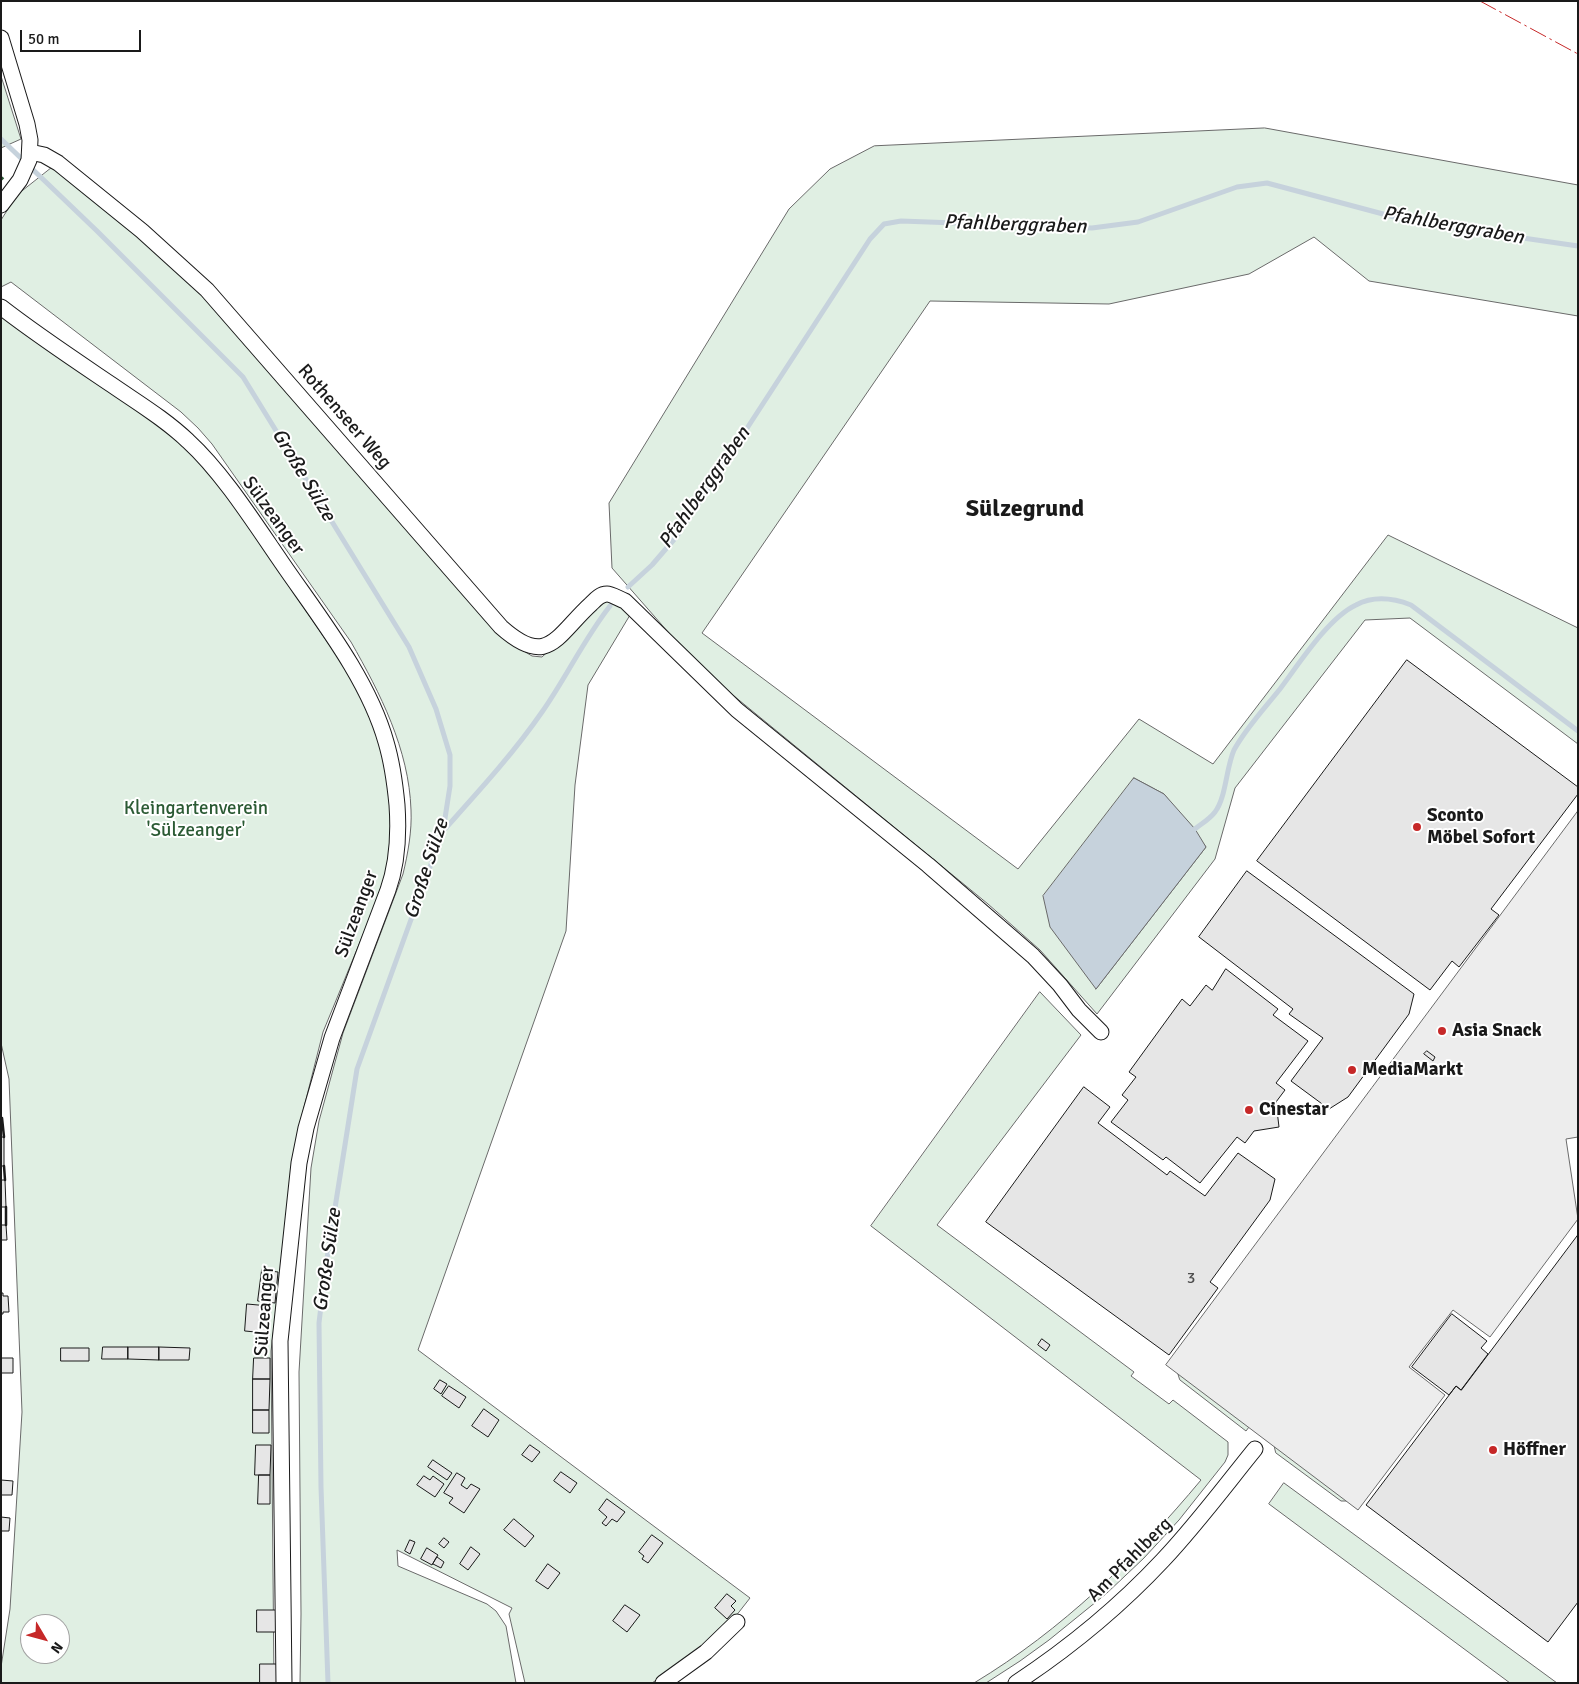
<!DOCTYPE html>
<meta charset="utf-8">
<style>
body{margin:0}
#map{position:relative;width:1579px;height:1684px;overflow:hidden;background:#fff;font-family:Signika,sans-serif}
canvas{display:block}
.frame{position:absolute;inset:0;border:2px solid #1a1a1a;pointer-events:none}
.north{position:absolute;left:20px;top:1614px;width:50px;height:50px;box-sizing:border-box;background:#fff;border:1px solid #a3a3a3;border-radius:50%;rotate:127deg;font-size:14px;font-weight:700;line-height:20px;text-align:center;color:#1a1a1a}
.north::after{content:'';display:block;margin:auto;width:18px;height:22px;background:#c62828;clip-path:polygon(50% 0,100% 100%,50% 72%,0 100%)}
.scale{position:absolute;left:20px;top:30px;width:121px;height:22px;box-sizing:border-box;border:2px solid #1a1a1a;border-top:0;padding-left:6px;font-size:15px;line-height:18px;white-space:nowrap;color:#1a1a1a;-webkit-text-stroke:4px #fff;paint-order:stroke}
</style>
<div id="map">
<canvas width="1579" height="1684"></canvas>
<div class="frame"></div>
<div class="north">N</div>
<div class="scale">50 m</div>
</div>
<script>
const ctx = document.querySelector('canvas').getContext('2d');
ctx.lineJoin = 'round';
function fill(path, color) { ctx.fillStyle = color; ctx.fill(path, 'evenodd'); }
function strokePath(path, color, width, dash) { ctx.strokeStyle = color; ctx.lineWidth = width; ctx.lineCap = dash ? 'butt' : 'round'; ctx.setLineDash(dash || []); ctx.stroke(path); }
function label(font, color, halo, rows, align = 'center') {
  ctx.font = font + ' Signika,sans-serif'; ctx.lineWidth = 4; ctx.setLineDash([]); ctx.textBaseline = 'middle'; ctx.strokeStyle = halo; ctx.fillStyle = color; for (const [text, x, y, turn = 0] of rows) {
    ctx.save(); ctx.translate(x, y); ctx.rotate((+turn || 0) * Math.PI / 180); ctx.textAlign = isNaN(turn) ? turn : align; if (halo) ctx.strokeText(text, 0, 0); ctx.fillText(text, 0, 0); ctx.restore();
  }
}
const green = new Path2D(`
 M1,76L21,139L1,148Z
 M1265,128L1578,185V316L1369,281L1314,237L1249,274L1109,304L930,301L702,633L1018,869L1139,719L1213,764L1388,535L1578,628V744L1410,618L1365,620L1235,788L1215,859L1097,1014L1040,950L988,904L723,687L676,641L612,568L609,503L789,209L830,169L874,146ZM1134,778L1164,794L1206,847L1096,989Z
 M54,166L143,240L199,290L517,647L532,656L542,657L599,604C613,597 620,606 630,615L588,685L575,785L566,931L418,1350L750,1598L721,1635L652,1683H525L509,1614L512,1608L397,1550L398,1566L487,1604L496,1611L506,1626L516,1683H300L301,1614L299,1372L311,1168L319,1121L343,1033L403,874C408,853 412,831 411,810C409,749 380,693 351,642L212,444L198,428L181,412L11,282L1,287V220L17,195Z
 M1,315L154,419L195,455L236,509L350,675L372,720L380,745L388,784L391,818V848L387,869L374,908L323,1032L299,1127L271,1351L274,1683H1V1667L10,1609L22,1412L9,1079L1,1043ZM30,1624H60V1654H30Z
 M1040,992L1081,1035L937,1225L1134,1372L1131,1376L1169,1404L1173,1400L1228,1442V1455L1225,1462L1179,1520L1144,1558L1107,1593L1049,1640L1020,1661L986,1683H974C1062,1630 1136,1558 1201,1480L871,1226Z
 M1177,1370L1258,1415L1246,1431L1180,1380Z
 M1274,1444L1351,1501H1341L1276,1453Z
 M1284,1483L1557,1683H1510L1269,1504Z`);
fill(green, '#e0efe3');
strokePath(green, '#6a6a6a', 1);
const parking = new Path2D(`
 M1578,811V1137L1566,1139L1578,1219L1490,1337L1453,1310L1409,1367L1445,1395L1358,1510L1166,1365Z`);
fill(parking, '#ededed');
strokePath(parking, '#6a6a6a', 1);
const water = new Path2D(`
 M1134,778L1164,794L1195,829L1206,847L1096,989L1050,927L1043,896Z`);
fill(water, '#c6d2dc');
strokePath(water, '#6a6a6a', 1);
strokePath(new Path2D(`
 M1,139L97,231L243,377L409,647L436,709L450,755V786L443,831L357,1069L325,1271L319,1323L321,1487L328,1683
 M628,587L652,565L677,536L870,239L884,224L901,221L1092,228L1138,222L1237,187L1267,183L1413,222L1578,246
 M1195,829C1201,824 1210,819 1215,812C1226,798 1226,768 1234,750C1246,728 1264,709 1280,689C1299,664 1328,618 1356,605C1373,596 1393,598 1411,605L1578,731
 M444,830C478,792 513,754 542,712C566,678 584,639 610,606`), '#c6d2dc', 5);
const building = new Path2D(`
 M1407,660L1578,787V794L1491,909L1499,915L1459,967L1452,961L1430,990L1257,861Z
 M1247,871L1414,994L1409,1014L1348,1097L1329,1109L1291,1081L1323,1038L1289,1014L1293,1009L1199,937Z
 M1226,969L1278,1009L1273,1015L1308,1041L1276,1083L1285,1090L1276,1102L1279,1127L1254,1131L1245,1143L1237,1137L1200,1183L1166,1157L1163,1160L1111,1122L1128,1100L1122,1095L1136,1077L1129,1072L1182,999L1190,1006L1206,985L1212,990Z
 M1427,1051L1435,1057L1433,1061L1424,1054Z
 M1084,1087L1110,1107L1098,1123L1167,1175L1170,1171L1205,1196L1238,1153L1275,1179L1270,1200L1210,1282L1218,1288L1169,1355L986,1222Z
 M1,1137H4V1166H1Z
 M1,1180H5L6,1207H1Z
 M1,1225H6L7,1240H1Z
 M1578,1235V1602L1548,1642L1366,1505L1456,1386L1461,1390Z
 M262,1270L278,1272L275,1303L258,1301Z
 M1,1293H3V1296H8L9,1312H3V1314H1Z
 M247,1304L269,1306L266,1333L245,1331Z
 M1452,1314L1487,1341L1481,1348L1488,1354L1461,1390L1456,1386L1449,1395L1412,1367Z
 M1042,1339L1050,1345L1046,1351L1038,1345Z
 M103,1347H128V1359H102Z
 M128,1347H159V1360L128,1359Z
 M159,1347L190,1348L189,1360H159Z
 M61,1348H89V1361H61Z
 M1,1358H13V1373H1Z
 M254,1358H270V1379H253Z
 M253,1379H270L269,1410H253Z
 M440,1380L447,1384L441,1394L434,1389Z
 M449,1386L466,1397L459,1408L442,1396Z
 M484,1409L499,1420L488,1437L472,1426Z
 M253,1410H269V1433H253Z
 M256,1445H271L270,1475H255Z
 M530,1445L540,1452L532,1462L522,1455Z
 M433,1460L452,1473L447,1480L428,1467Z
 M561,1472L577,1483L570,1493L554,1481Z
 M457,1473L465,1478L461,1485L467,1489L471,1484L480,1489L464,1513L449,1503L453,1498L444,1493Z
 M259,1475H270V1504H258Z
 M424,1476L430,1480L433,1476L444,1484L435,1497L417,1485Z
 M1,1480L13,1481L12,1495H1Z
 M607,1499L625,1512L617,1522L612,1519L606,1526L602,1523L607,1517L599,1510Z
 M1,1517L10,1518L9,1531H1Z
 M514,1519L534,1536L525,1547L504,1530Z
 M652,1535L663,1543L648,1563L642,1559L644,1556L639,1552Z
 M444,1538L449,1542L444,1548L439,1544Z
 M410,1540L415,1542L410,1554L405,1551Z
 M471,1547L480,1554L468,1570L460,1564Z
 M427,1548L438,1555L432,1565L421,1559Z
 M437,1557L444,1562L441,1568L433,1564Z
 M548,1564L560,1573L548,1589L536,1581Z
 M727,1594L736,1601L731,1606L735,1610L727,1619L715,1608Z
 M625,1605L640,1615L627,1632L613,1621Z
 M257,1610H277L276,1632H257Z
 M260,1664H280L279,1683H260Z`);
fill(building, '#e6e6e6');
strokePath(building, '#1a1a1a', 1);
const street = new Path2D(`
 M1,38L27,124L30,140L29,160L20,180L1,205
 M30,152L44,155L58,163L142,231L207,290L501,627C548,669 556,636 591,604C595,600 600,594 607,594C612,594 619,599 625,601L737,710L928,865L1033,956L1060,985L1079,1010L1101,1032
 M1,307C37,335 75,360 112,385C138,403 165,419 188,441C223,473 255,524 282,563C319,617 368,678 386,742C392,762 395,784 397,805C399,834 398,862 388,890L332,1038L306,1128L299,1163L280,1341L284,1683
 M663,1683L706,1652L737,1622
 M1016,1683C1069,1648 1119,1607 1163,1560C1196,1525 1225,1486 1255,1449`);
strokePath(street, '#1a1a1a', 17);
strokePath(street, '#fff', 15);
strokePath(new Path2D(`
 M1,178L3,180L1,181`), '#2b5a34', 4, [2.5, 4]);
strokePath(new Path2D(`
 M2,1118L4,1137
 M4,1166L5,1180
 M6,1207V1225`), '#1a1a1a', 2.5);
strokePath(new Path2D(`
 M1480,1L1578,54`), '#c62828', 1, [18, 4, 2.5, 4]);
for (const [x, y, r, color] of [
 [1417,827,5,"#c62828"],
 [1442,1031,5,"#c62828"],
 [1352,1070,5,"#c62828"],
 [1249,1110,5,"#c62828"],
 [1493,1450,5,"#c62828"]
]) { const dot = new Path2D(); dot.arc(x, y, r, 0, 2 * Math.PI); ctx.fillStyle = color; ctx.fill(dot); strokePath(dot, '#fff', 2); }
label('16px', '#4d4d4d', null, [
 ["3",1191,1279]
]);
label('19px', '#1a1a1a', '#fff', [
 ["Rothenseer Weg",344,417,49],
 ["Sülzeanger",273,516,54],
 ["Sülzeanger",357,914,-70],
 ["Sülzeanger",265,1311,-86],
 ["Am Pfahlberg",1130,1560,-45]
]);
label('19px', '#2b5a34', '#fff', [
 ["Kleingartenverein",196,809],
 ["'Sülzeanger'",196,831]
]);
label('bold 19px', '#1a1a1a', '#fff', [
 ["Sconto",1427,816],
 ["Möbel Sofort",1427,838],
 ["Asia Snack",1452,1031],
 ["MediaMarkt",1362,1070],
 ["Cinestar",1259,1110],
 ["Höffner",1503,1450]
], 'left');
label('italic 20px', '#1a1a1a', '#fff', [
 ["Pfahlberggraben",1015,225,2],
 ["Pfahlberggraben",1453,226,10],
 ["Große Sülze",303,475,59],
 ["Pfahlberggraben",705,488,-55],
 ["Große Sülze",427,869,-72],
 ["Große Sülze",328,1260,-82]
]);
label('bold 24px', '#1a1a1a', '#fff', [
 ["Sülzegrund",1025,510]
]);
</script>
